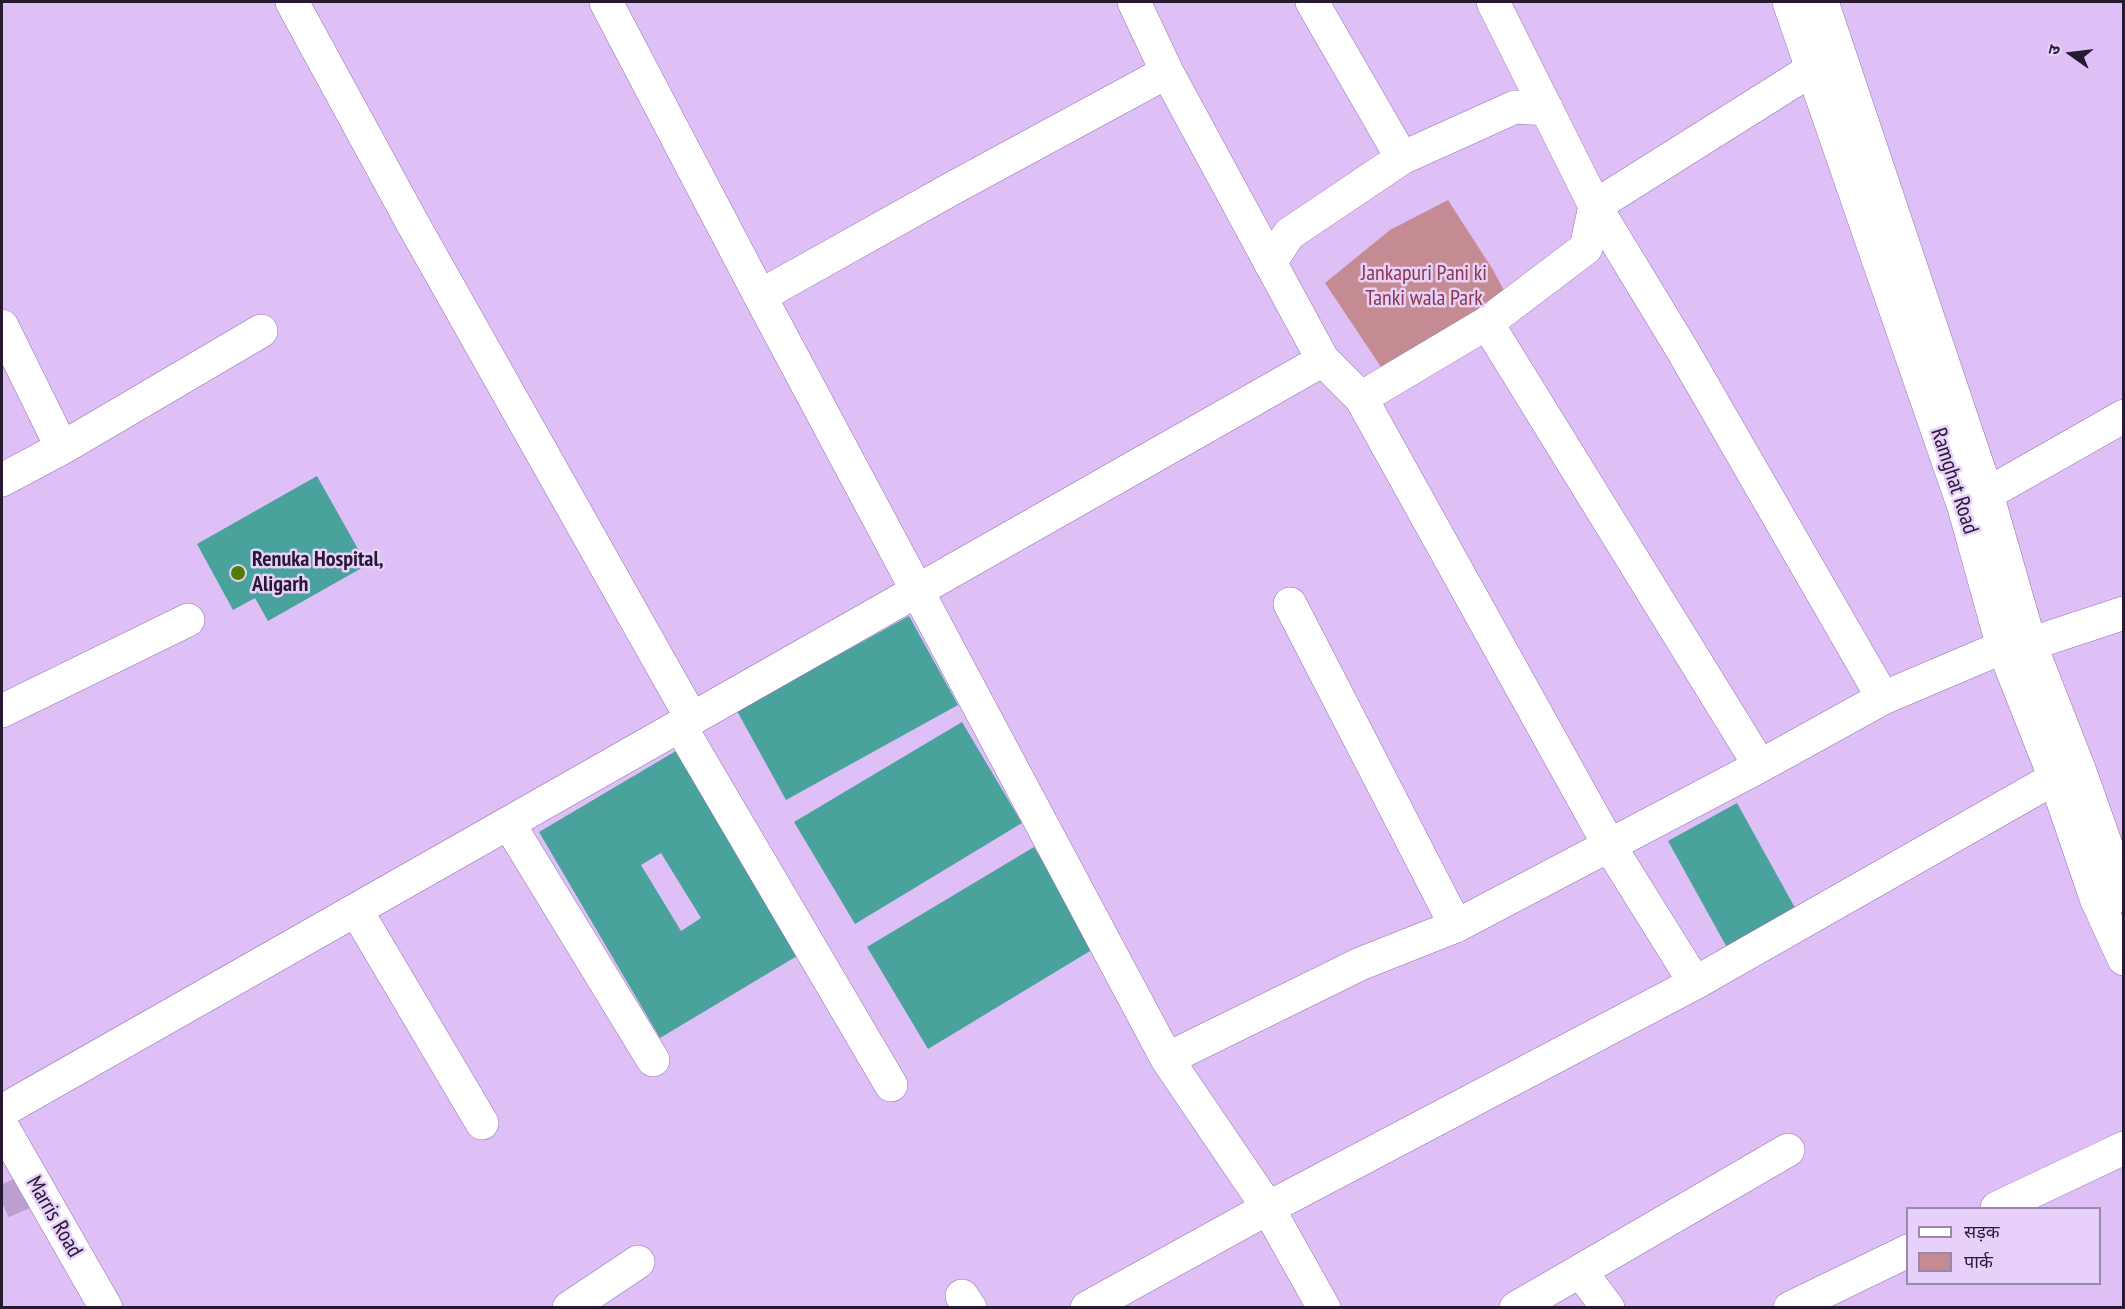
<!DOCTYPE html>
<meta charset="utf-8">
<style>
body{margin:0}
#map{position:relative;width:2125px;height:1309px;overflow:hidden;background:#dec0f7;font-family:"PT Sans Narrow","Noto Sans Devanagari",sans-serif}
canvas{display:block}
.frame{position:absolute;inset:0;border:3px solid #281933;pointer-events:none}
.legend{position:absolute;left:1906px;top:1207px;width:195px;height:78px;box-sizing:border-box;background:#e7d0fa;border:2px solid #9b87aa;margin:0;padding:8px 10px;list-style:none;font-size:18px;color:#281933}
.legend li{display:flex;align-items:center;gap:12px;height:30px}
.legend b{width:30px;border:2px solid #9b87aa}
.north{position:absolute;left:2041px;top:24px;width:60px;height:60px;-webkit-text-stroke:4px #e7d0fa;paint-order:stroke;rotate:284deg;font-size:16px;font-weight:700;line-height:24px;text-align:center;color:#281933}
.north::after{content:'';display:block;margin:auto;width:21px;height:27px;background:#281933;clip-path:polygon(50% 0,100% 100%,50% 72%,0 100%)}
</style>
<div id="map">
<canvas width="2125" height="1309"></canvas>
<div class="frame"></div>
<ul class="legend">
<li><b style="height:8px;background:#fff"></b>सड़क</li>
<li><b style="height:16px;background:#c48b93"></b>पार्क</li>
</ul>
<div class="north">उ</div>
</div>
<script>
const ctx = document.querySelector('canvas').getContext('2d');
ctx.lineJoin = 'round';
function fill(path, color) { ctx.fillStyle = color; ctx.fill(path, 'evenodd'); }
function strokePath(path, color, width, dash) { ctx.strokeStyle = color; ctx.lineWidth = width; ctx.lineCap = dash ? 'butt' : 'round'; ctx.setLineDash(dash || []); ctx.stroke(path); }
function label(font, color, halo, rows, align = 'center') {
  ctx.font = font + ' "PT Sans Narrow",sans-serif'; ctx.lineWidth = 5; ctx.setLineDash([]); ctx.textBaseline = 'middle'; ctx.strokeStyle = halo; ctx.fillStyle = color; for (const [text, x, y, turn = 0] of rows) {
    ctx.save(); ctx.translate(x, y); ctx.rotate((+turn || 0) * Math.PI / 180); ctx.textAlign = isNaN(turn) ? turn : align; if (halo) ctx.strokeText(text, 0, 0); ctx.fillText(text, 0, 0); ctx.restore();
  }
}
fill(new Path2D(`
 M1448,200L1493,270L1513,307L1383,370L1325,283L1390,230Z`), '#c48b93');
fill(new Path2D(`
 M317,476L367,565L268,621L255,598L233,610L197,544Z
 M909,616L958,705L786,800L737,711Z
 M962,722L1022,823L855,924L794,822Z
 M681,748L802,953L660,1038L539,832ZM661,853L701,918L681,931L641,865Z
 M1737,803L1799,915L1730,953L1668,841Z
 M1034,847L1095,948L928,1049L867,947Z`), '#49a29c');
strokePath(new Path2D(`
 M2,1202L37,1187`), '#ba9fd0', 33, [33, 16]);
const minor = new Path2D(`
 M292,2L413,224L692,719
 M606,2L760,296
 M1134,2L1167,72L1323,360
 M1312,2L1402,158
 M1493,2L1595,206L1811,70
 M1167,72L953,188L760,296L1167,1059L1360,964L1456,926
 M1595,206L1683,351L1883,698
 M1270,263L1289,234L1402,158L1515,107L1547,109
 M1487,323L1586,248L1595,206
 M2,326L62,448
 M1361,398L1609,845L1695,983
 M2,480L62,448L261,331
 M1964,507L2124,416
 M1290,604L1456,926L1760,766L1883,698L2003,647L2030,644L2124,613
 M2,711L188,620
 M680,726L891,1085
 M509,824L653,1060
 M356,910L482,1123
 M1167,1059L1268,1208L1324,1308
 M2,1111L1323,360L1361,398L1487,323L1760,766
 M2,1126L106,1308
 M1997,1208L2124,1148
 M1580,1271L1788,1150
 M962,1296L970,1308
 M569,1308L638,1262
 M1087,1308L1268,1208L1695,983L2055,778
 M1516,1308L1580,1271L1608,1308
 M1790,1308L1908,1251`);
const major = new Path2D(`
 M1789,2L1964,507L2003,647L2055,778L2096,898L2124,959
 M1822,2L1987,494L2030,644L2079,769L2124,896`);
strokePath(minor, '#9470b0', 34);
strokePath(major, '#9470b0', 34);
strokePath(minor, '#fff', 33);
strokePath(major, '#fff', 33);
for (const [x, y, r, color] of [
 [238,573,8,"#507c00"]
]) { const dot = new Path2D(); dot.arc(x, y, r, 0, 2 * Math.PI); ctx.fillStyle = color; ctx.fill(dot); strokePath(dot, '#e7d0fa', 2); }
label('22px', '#8b3749', '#e7d0fa', [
 ["Jankapuri Pani ki",1424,274],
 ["Tanki wala Park",1424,299]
]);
label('22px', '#281933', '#e7d0fa', [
 ["Ramghat Road",1954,481,72],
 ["Marris Road",54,1217,60]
]);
label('bold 22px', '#281933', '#e7d0fa', [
 ["Renuka Hospital,",252,560],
 ["Aligarh",252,585]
], 'left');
</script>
